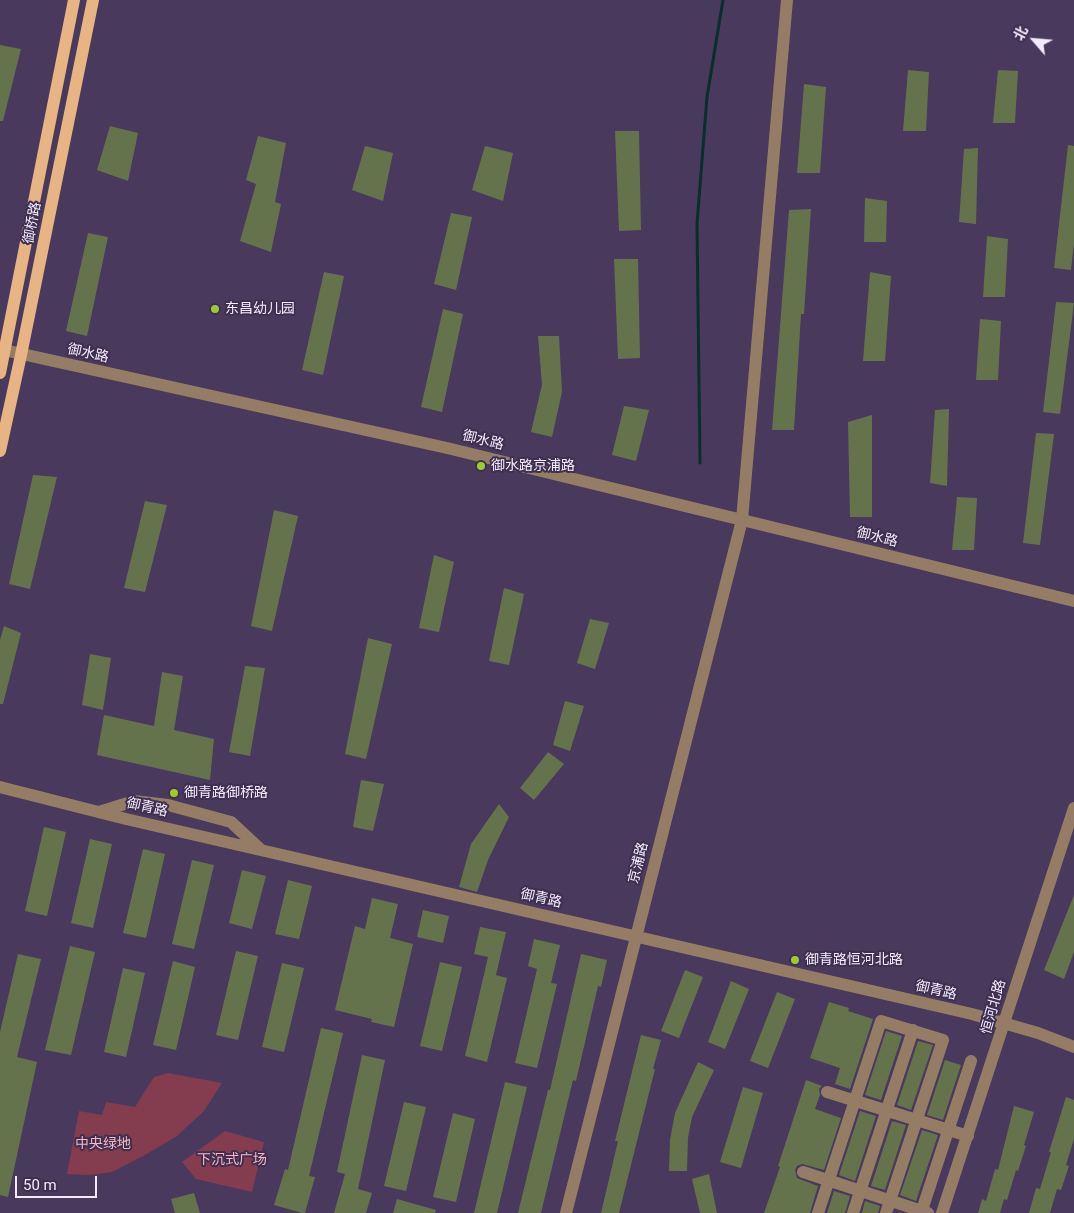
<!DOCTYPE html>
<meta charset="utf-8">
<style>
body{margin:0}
#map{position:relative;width:1074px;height:1213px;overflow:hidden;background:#49395c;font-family:Roboto,"Noto Sans SC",sans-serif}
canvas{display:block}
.north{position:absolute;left:1009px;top:15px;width:50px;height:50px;-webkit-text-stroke:4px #3f2f50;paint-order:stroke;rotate:297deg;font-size:14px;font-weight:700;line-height:20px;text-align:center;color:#f2ebfc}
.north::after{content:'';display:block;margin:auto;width:18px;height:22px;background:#f2ebfc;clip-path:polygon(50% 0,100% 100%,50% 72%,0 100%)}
.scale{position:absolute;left:15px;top:1176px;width:82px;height:22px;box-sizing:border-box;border:2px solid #f2ebfc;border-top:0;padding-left:6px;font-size:15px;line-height:18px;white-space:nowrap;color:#f2ebfc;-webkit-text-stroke:4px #3f2f50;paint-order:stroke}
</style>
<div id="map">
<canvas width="1074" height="1213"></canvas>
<div class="north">北</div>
<div class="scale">50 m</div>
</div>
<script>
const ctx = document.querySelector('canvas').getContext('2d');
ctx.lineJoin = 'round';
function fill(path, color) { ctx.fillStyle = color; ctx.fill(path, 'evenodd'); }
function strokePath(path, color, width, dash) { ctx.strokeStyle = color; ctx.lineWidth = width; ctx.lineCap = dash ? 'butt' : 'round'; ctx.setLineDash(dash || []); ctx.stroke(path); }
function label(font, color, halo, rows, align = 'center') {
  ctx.font = font + ' Roboto,"Noto Sans SC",sans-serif'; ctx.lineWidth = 4; ctx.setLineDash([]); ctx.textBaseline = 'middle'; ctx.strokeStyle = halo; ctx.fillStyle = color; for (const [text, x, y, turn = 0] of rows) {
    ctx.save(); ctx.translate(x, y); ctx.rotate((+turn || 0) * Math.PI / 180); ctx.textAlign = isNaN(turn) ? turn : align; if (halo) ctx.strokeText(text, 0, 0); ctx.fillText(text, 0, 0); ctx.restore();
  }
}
fill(new Path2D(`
 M168,1073L222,1083L204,1111L177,1136L145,1155L112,1172L90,1175L67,1174L79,1111L102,1115L106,1102L135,1107L154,1077Z
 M225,1131L264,1142L252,1192L196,1179L182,1162Z`), '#843c4f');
strokePath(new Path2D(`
 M700,463L697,224L707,97L723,0`), '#0a2e2a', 3);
fill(new Path2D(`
 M0,45L21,49L3,121H0Z
 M908,70L929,72L926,131H903Z
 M998,70L1018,71L1015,123H993Z
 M804,84L826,87L820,173H797Z
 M110,126L138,133L128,181L97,170Z
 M615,131H639L641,230L619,231Z
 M258,136L286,143L275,202L281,204L271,252L240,241L256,184L246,180Z
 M1068,145L1074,146V243L1071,270L1054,268Z
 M365,146L393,153L383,201L352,190Z
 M485,146L513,153L503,201L472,190Z
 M978,148L976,224L959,222L964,149Z
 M865,198L887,201L886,242H864Z
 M811,209L804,314H801L794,430H772L789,210Z
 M451,213L472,217L456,290L434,284Z
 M88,233L108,237L87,336L66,331Z
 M987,236L1008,239L1005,297H983Z
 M614,259H638L640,358L618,359Z
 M324,272L344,276L323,375L302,370Z
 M870,272L891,276L885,361H863Z
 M1056,302L1074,303L1060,414L1043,412Z
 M443,309L463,314L442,412L421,407Z
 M980,319L1001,321L998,380H976Z
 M538,336H559L562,392L552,437L531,432L542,385Z
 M624,406L649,410L636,461L612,455Z
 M949,409L947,486L930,483L935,410Z
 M872,415V517H850L848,422Z
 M1036,433L1054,434L1040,545L1023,543Z
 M33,475L57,477L30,589L9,584Z
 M957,497L977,498L974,550H952Z
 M145,501L167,505L145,592L124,588Z
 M274,510L298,516L272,631L251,626Z
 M434,555L454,562L439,632L419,628Z
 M504,588L524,594L509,665L489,661Z
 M590,619L609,623L595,669L577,663Z
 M4,626L21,633L3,704H0V640Z
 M368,638L392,644L366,759L345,754Z
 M90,654L111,658L103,710L82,705Z
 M245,666L265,668L250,756L229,752Z
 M162,672L183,676L174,730L214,739L210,780L97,755L104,715L154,726Z
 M565,701L584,706L570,751L553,745Z
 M548,752L564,764L534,800L520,788Z
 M361,780L384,784L373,831L353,827Z
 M499,804L509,817L488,860L477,892L459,887L471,844Z
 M44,827L66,832L47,916L25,911Z
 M90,839L112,844L93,928L71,923Z
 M143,849L165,854L146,938L123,933Z
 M192,860L214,865L194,949L172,944Z
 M242,870L266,876L252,929L229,923Z
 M288,880L312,886L299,939L275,934Z
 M1074,895V952L1064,979L1044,970Z
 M372,898L398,904L390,938L413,944L394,1027L371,1022L372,1019L335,1010L355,926L365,929Z
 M423,910L449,916L443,943L417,937Z
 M480,927L506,932L496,975L507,978L487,1062L465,1056L488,957L474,954Z
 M534,939L560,945L551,983L557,984L537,1068L515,1063L537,969L528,966Z
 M70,946L95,952L71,1055L45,1050Z
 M236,951L258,956L238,1040L216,1035Z
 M18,954L41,959L17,1057L37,1062L8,1197L0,1195V1032Z
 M581,954L607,960L601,987L598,986L576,1081L573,1080L541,1213H518L548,1090H550Z
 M173,961L195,967L176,1050L153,1045Z
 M440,962L462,967L442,1051L420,1046Z
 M282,963L304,968L284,1052L262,1047Z
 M123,968L145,973L126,1057L104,1052Z
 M685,970L703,977L679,1038L661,1031Z
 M731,981L749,989L725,1049L708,1042Z
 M777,992L795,999L768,1068L750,1061Z
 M829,1002L849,1008L848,1011L873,1019L850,1089L835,1084L840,1068L810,1058Z
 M321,1028L343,1033L309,1176L315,1177L305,1213H302L274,1205L285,1169L288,1170Z
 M886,1031L902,1036L881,1100L865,1095Z
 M641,1035L661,1040L653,1069H655L619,1213H601L618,1141H615Z
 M918,1041L933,1045L911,1110L897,1105Z
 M362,1055L385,1060L358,1189L372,1193L366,1213H334L345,1174L337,1172Z
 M945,1060L961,1065L943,1120L927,1115Z
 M698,1062L714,1070L692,1117L688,1138L687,1171H669L670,1140L675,1113Z
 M806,1080L822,1086L819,1089L820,1095L815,1109L841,1118L824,1170L802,1164L797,1166L795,1170L797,1178L818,1186L810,1213H764L780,1167L778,1166Z
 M505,1082L527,1087L497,1213H474Z
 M743,1087L763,1093L741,1168L720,1162Z
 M1066,1097L1074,1100V1139L1066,1165L1069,1166L1061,1190L1057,1189L1050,1213H1029L1036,1188L1040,1189L1051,1152H1049Z
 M404,1102L426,1107L406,1191L384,1186Z
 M1014,1106L1034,1112L1024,1145L1026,1146L1018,1171L1016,1170L1007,1200L1004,1199L1000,1213H978L982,1199L986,1201L995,1169L998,1170Z
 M860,1111L876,1116L855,1181L839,1175Z
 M453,1113L475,1119L456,1202L433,1197Z
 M892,1121L906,1125L885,1190L871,1186Z
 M922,1130L938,1135L916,1201L900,1195Z
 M709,1174L717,1213H700L692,1179Z
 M834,1191L850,1196L845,1213H827Z
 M194,1193L200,1213H175L171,1199Z
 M397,1199L436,1210L435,1213H393Z
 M865,1201L880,1206L878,1213H862Z`), '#65734c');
strokePath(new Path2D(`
 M0,349L447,448L1074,601
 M0,787L126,819L972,1014L1038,1033L1074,1047
 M99,812L134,801L168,805L231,822L260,849
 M827,1092L968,1136
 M803,1172L928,1213
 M566,1213L742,520L787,0
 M818,1213L881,1021L943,1040L886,1213
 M853,1213L913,1030
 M921,1213L971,1061
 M942,1213L1074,808`), '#957c65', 12);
strokePath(new Path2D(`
 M0,373L74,0
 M0,451L21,355L93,0`), '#e7b484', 12);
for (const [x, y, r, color] of [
 [215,309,5,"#9eca2f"],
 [481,466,5,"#9eca2f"],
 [174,793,5,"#9eca2f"],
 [795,960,5,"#9eca2f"]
]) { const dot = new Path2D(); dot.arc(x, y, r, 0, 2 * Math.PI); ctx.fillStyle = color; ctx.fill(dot); strokePath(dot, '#3f2f50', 2); }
label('14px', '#f2ebfc', '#3f2f50', [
 ["御桥路",33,223,-79],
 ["御水路",88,354,12],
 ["御水路",483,441,14],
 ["御水路",877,538,14],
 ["御青路",147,808,13],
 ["京浦路",639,863,-76],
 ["御青路",541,899,13],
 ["御青路",936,991,13],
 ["恒河北路",994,1007,-74]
]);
label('14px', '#f2ebfc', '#3f2f50', [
 ["东昌幼儿园",225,309],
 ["御水路京浦路",491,466],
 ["御青路御桥路",184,793],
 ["御青路恒河北路",805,960]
], 'left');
label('14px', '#f8b6c4', '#3f2f50', [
 ["中央绿地",103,1144],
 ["下沉式广场",232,1160]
]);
</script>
